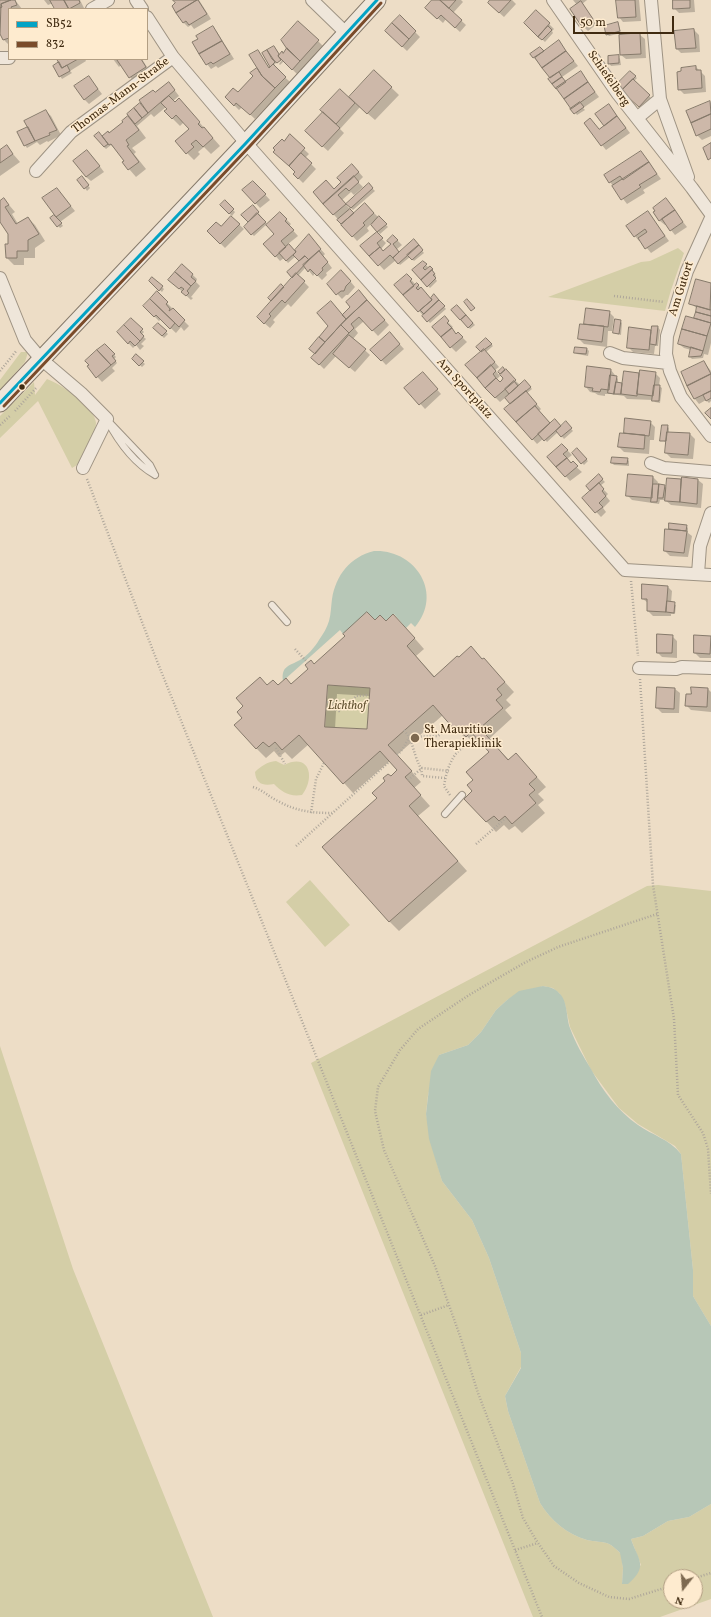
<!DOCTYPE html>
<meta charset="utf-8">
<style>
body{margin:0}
#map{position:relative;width:711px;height:1617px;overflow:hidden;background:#edddc6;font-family:Vollkorn,serif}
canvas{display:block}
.legend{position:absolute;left:8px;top:8px;width:140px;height:52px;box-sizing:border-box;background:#feebcf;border:1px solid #b29e83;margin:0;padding:5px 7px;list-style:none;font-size:12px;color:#402b11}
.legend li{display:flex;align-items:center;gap:8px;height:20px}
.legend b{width:20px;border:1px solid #b29e83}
.north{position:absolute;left:663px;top:1569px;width:40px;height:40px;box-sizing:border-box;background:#feebcf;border:1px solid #b29e83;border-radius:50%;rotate:197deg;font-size:11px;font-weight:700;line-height:16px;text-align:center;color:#402b11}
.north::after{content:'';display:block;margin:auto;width:14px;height:18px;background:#7d6950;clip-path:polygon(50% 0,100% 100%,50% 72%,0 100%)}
.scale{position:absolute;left:573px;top:16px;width:101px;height:18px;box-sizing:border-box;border:2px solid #402b11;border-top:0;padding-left:5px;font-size:12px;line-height:14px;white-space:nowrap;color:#402b11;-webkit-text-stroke:3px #feebcf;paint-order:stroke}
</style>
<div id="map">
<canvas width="711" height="1617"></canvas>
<ul class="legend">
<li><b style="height:5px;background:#03a3c5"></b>SB52</li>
<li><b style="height:5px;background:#7a4b2a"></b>832</li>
</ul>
<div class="north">N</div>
<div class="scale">50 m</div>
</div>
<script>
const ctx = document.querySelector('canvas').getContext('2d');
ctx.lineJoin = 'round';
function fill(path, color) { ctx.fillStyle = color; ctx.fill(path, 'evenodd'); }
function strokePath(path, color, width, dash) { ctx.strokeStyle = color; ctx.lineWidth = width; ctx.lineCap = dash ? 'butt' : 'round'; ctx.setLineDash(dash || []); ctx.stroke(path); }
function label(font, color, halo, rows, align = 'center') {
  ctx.font = font + ' Vollkorn,serif'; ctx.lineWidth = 3; ctx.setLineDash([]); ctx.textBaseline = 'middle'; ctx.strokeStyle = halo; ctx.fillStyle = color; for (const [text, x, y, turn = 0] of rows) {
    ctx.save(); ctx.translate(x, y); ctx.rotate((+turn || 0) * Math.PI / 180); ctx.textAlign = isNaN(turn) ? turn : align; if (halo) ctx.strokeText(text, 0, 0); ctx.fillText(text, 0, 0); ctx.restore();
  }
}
fill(new Path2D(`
 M678,248L684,253L671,290L665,311L548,297L641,262L650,261Z
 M21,352H28L25,362L0,390V380Z
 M47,379C61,384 95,407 96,423C96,430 91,441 88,447C83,457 82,463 72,468L38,401L0,438V416L34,382L35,395Z
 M328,685L370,688L367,729L325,727Z
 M276,761L284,765C309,752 316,777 302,795C289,797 282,792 274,784C263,786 256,784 255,772C261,766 267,762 276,761Z
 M310,880L350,925L325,947L286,902Z
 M658,885L711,891V1326L693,1296V1270L681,1154L675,1146L638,1124L619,1108L591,1070L570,1027L565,1004L560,994L553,988L543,986L507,1000L496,1010L481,1032L468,1045L439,1055L428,1095L426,1114L436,1160L442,1181L472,1220L489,1258L521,1353V1367L505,1396L508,1411L540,1503C551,1521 567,1534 587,1540C594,1542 603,1541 609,1544C613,1546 617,1550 621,1554L623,1568L622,1583L641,1565L631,1539L643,1536L668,1521L689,1517L711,1504V1599L660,1617H533L311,1063L647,886ZM671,1577H695V1601H671Z
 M0,1046L73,1269L213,1617H0Z`), '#d4cea7');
fill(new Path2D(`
 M374,551C415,549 444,593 415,627L411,623L406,628L394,614L386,621L380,615L375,620L343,634L340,630L283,681C281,666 289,666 300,660C307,656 315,647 319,640C323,634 327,628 329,621C331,614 331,606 332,599C336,575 350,557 374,551Z
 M543,986C549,987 555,988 559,993C568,1001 566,1017 570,1028C575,1042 583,1056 591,1069C602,1090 618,1111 638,1125C652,1135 669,1139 681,1154L693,1270V1296L711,1326V1504L689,1517L668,1521L643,1536L631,1539C638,1560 649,1566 628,1584H622L623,1568L620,1553C617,1550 613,1546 609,1544C603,1541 594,1542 587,1540C567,1534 551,1521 540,1503L508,1411L505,1396L521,1368V1353L489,1258L472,1220L442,1181L429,1139L426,1114L431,1071L439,1055L468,1045L481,1032L496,1010L507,1000L519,991Z`), '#b7c7b7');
fill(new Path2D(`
 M0,0H15L22,9H9V45L4,40L0,31Z
 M44,0H80L84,8L82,9H56L53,3L48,5Z
 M174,0H199L211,19L194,29L191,25L188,27L183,22Z
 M433,0H461L463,2L453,13L466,25L460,32L446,19L443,23L431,12Z
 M492,0H512L516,4L504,17L494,8Z
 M573,0H587L582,4L597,24L588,31L583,26L577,5Z
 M617,0H639L641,21L623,22L619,17Z
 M674,0H694L695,12L679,13L674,8Z
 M536,11L554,29L552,31L553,33L545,42L525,23Z
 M400,17L420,37L407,51L386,31Z
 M617,23L619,26L621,33L609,36L607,34Z
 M212,27L217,32L234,59L218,68L216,66L211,69L207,64L199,39Z
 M694,30L699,35L700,52L681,53L677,49Z
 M640,35L645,39L646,58L626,59L621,55Z
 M318,41L323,46L297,74L284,61L280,65L279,64L282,60L281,58L273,66L290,82L255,119L242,107L239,110L226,97L238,94L254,76L252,73L259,68L257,52L270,69L274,47L280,55Z
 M559,42L578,66L562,77L566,83L581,73L599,97L583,108L585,110L577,115L551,78L531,54L540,48L544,52Z
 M618,56L620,59L621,65L611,66L609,63Z
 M58,59H85L86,61L70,71L72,73L62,79L54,66L61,63Z
 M113,59H142L150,72L134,82L121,65L119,67Z
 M696,67L705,76L706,92L684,94L679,89Z
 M374,71L399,95L375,120L360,107L340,129L344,133L328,151L311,136L324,112L349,98Z
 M630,72L637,78L634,81L654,101L644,111L622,90Z
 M89,77L102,94L89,104L84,99Z
 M173,88L179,96L173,101L186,107L220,146L211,154L204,147L198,152L200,154L194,160L187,153L190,129L184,122L180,126L172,118L166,107L154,117L151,114L137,126L146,138L132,148L136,152L134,154L146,169L136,177L123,162L126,161L111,145L106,149L104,147L102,137L108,133L109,134L125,123L123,121L140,104L144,109L155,93Z
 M710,102L711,103V136L702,140L697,135Z
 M609,105L630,133L606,150L602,145L590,119L599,130L605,126Z
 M46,111L51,116L61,135L48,142L47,141L40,145L37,142L27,148L25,145L29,127Z
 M290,136L309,154L305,158L316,169L303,183L294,174L296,172L275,152Z
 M7,147L20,162L0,176V152Z
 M641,152L661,179L643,190L645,193L627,204L610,182Z
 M92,156L104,172L91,181L86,177Z
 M357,170L363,177L358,182L363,187L354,195L351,192L342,200L349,208L369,185L375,191L353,210L351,208L349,210L354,214L370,209L388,227L380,234L371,224L367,228L369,231L357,241L314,192L334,190Z
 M84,180L90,188L87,191L85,188Z
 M258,187L270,200L260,208L244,190Z
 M57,189L75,211L60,222L63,226L60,228L51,218L56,215Z
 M4,199L15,212L12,214L18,224L28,218L35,225L45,241L35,248V258H24V265H14L7,258L6,245H9V234L0,220V202Z
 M666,200L687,227L675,235L666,224L665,225L660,221L654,212Z
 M225,202L235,212L232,216L221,205Z
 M253,206L267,224L254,236L245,227L250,222L242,215Z
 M648,212L669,241L651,253L640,240L639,241L635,236Z
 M280,213L291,224L289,226L298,236L288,244L295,251L309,236L325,254L323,256L332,268L326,273L327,275L322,280L315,273L313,276L306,267L298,276L309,287L291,307L288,304L273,320L275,322L270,328L263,322L273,301L269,298L284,288L293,278L300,261L296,256L288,263L284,258L280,261L265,244L276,234Z
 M231,217L244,229L225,248L208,231L221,228Z
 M376,233L386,243L381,249L384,252L392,245L393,236L402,245L397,249L400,253L414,241L424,253L414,261L410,257L400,265L396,260L384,270L362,246Z
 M423,262L428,267L421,273L432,270L436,276L435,278L437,281L430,288L413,270Z
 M182,265L197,279L196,282L200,286L191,297L193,298L191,300L174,284Z
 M407,275L416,285L417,284L422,289L431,299L434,296L446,309L430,323L419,311Z
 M346,276L355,287L348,295H346L342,299L328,284Z
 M153,278L164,289L162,292L150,281Z
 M696,280L711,284V343L708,355L704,354L703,358L692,359L690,357L691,350L684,348L679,344L697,320L695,318L698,309L690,303Z
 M157,293L172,308L168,312L173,310L189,326L184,331L181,327L176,333L161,319L159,321L144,306Z
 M364,296L389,325L378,336L364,321L355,329L358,333L353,339L370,355L355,372L336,356L324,369L313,358L316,354L310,349Z
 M457,306L475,325L470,329L453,310Z
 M586,309L609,312L614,317L612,331H608L607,347L584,344L579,339L585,325Z
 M444,318L453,327L451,328L457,335L458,333L467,342L456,352L451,347Z
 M131,319L144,332L141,335L146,339L141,344L144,346L140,350L136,345L133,348L118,332Z
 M620,321L622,323L621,335L617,334L614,332Z
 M158,324L168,334L164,338L154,328Z
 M658,327L660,330L658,346H655L654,354L633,352L628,347L630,328L652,332Z
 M394,338L404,349L386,365L372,350Z
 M486,339L493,346L486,352L499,367L495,370L500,376L502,375L499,372L503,369L520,385L525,381L532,389L527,393L541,409L539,411L551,424L555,421L561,427L566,423L573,431L564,439L558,432L547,442L544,438L537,444L506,409L512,404L506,397L500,402L495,397L482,352ZM501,375L504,378L500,383L497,379Z
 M105,345L116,357L114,359L117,363L112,368L115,371L102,382L88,367Z
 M587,349L589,351L588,356L577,354L575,352Z
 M136,356L145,364L142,367L133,359Z
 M704,362L711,371V401L709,403L706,400L699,404L695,399L682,373Z
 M588,367L611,370L618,379V384H623L624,372L640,374L655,373L660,378L659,386L662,388L660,403L655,402L653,400L627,399L624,396L611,394H605V396L598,395L595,393L590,392L586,387Z
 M427,378L441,394L425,409L406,388Z
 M626,420L650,422L655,427L654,440H650L649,454L624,452L619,447L625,434Z
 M667,426L669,428V433L690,434L695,439L693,459L671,458L666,453L667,443L662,440Z
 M567,450L572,455L567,459L582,472L570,481L548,457Z
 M577,450L588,461L584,465L573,453Z
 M627,459L629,461V466L614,465L612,463Z
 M599,476L605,482L600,486L608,494L606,496L610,501L603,508L606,512L601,517L583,498L591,491L587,486Z
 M653,477L658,482L657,485L664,486L667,488V479L698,480L703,484L701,508L671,505L665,500H660L659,504L632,500L628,496Z
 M670,524L686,526L688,528V533L692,536L688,557L670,556L665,551Z
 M667,586L672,591L671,603L676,605L675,614H671V616H653L648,611V603L643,599Z
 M375,621L403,625L424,649L416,656L435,677L471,648L493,669L514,692L506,700L511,705L505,710L512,718L489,739L509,760L516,754L546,787L538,794L544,800L538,805L545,813L522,833L515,826L509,830L504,825L496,832L466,799L474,791V780L490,752L481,742L476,746L466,735L464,737L443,715L397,755L421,782L414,788L430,806L418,816L467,871L399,931L389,921L378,799L391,777L398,770L390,761L353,793L309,744L292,759L285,752L279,757L274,751L266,758L256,748L243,718L267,686L291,685L314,665ZM337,694L370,696L368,731L335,729Z
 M672,636L677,641V658L662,657L658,653Z
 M695,636L711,637V658H700L695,653Z
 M692,688L708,689L711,692V712L691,710L686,705L692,695Z
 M675,689L680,693L679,713H662L657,708Z`), '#0003');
const building = new Path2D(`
 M0,0H11L1,4L2,7L0,8Z
 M11,0H15L17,5L11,7L12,9H9V38L3,40L0,34L1,4Z
 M50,0H64L69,9H55Z
 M64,0H79L80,3L69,9Z
 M173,0H197L176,13L172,6L175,3Z
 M197,0H198L207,14L189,25L186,21L183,23L176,13Z
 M432,0H440L462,20L455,28L441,15L437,19L425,8Z
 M440,0H456L449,8Z
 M490,0H511L499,13L488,3Z
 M616,0H635L636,17L618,18Z
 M673,0H690V8L673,9Z
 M581,1L593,19L582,27L570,9Z
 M536,10L550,23L538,37L524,23Z
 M400,15L416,31L409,39L392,23Z
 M298,21L319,40L300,61L287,49L281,40Z
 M618,22L620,31L606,35L604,26Z
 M392,23L409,39L402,47L385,31Z
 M213,26L222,41L199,54L192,42L198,39L196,36Z
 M548,26L552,30L542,40L538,37Z
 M694,29L696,48L676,49L674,31Z
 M640,33L641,54L620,55L619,35Z
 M559,40L566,51L542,68L535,58Z
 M222,41L230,54L213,64L211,62L206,65L199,54Z
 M274,46L279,54L278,56L281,60L277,63L272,59L267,50Z
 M540,47L544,51L533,58L530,54Z
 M287,48L300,61L292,70L278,56L282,51L283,53Z
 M258,50L269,68L273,64L286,77L275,88L262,76L249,55Z
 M267,50L275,62L270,67L262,53Z
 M566,51L574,61L550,78L542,68Z
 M619,55V63L608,64V56Z
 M57,59H78L62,68Z
 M119,59H141L146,67L129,78L117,60Z
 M59,62L62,68L67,65L70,71L59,77L53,66Z
 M696,66V70H701L702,88L678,90L677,72L681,71V68Z
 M257,68L262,76L275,88L250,115L236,103L234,106L225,97L233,88L238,92L253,76L250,73Z
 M374,70L392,87L367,114L349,97Z
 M581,71L588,82L564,99L556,88Z
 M630,71L636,76L621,91L617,84Z
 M559,72L562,77L552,84L548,79Z
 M89,76L98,89L84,100L74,86Z
 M562,77L566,82L556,89L552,84Z
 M633,79L650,95L639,107L621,91Z
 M169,82L175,90L148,113L139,100L153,90L155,92Z
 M588,82L595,92L571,109L564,99Z
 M340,89L355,103L336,124L320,110Z
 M169,96L175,102L179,98L200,122L198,124L202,128L204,127L213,138L203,147L196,140L191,144L194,147L186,154L175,141L189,129L176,115L172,119L164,111L167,109L161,103Z
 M710,101L711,114L691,123L686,111Z
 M580,102L584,107L574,114L570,109Z
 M140,103L148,113L142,118L134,108Z
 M609,104L617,116L604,126L595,114Z
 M134,108L142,118L135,124L127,114Z
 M46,110L57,130L49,133L50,135L35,141L24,121Z
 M323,112L340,128L322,147L305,131Z
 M711,114V129L696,136L691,123Z
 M128,116L139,130L126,140L129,145L127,146L139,162L128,170L122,162L124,161L111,144L109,145L102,136L108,131L109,133L123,122L122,121Z
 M617,116L626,128L601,146L584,123L590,118L599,129Z
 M28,127L35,141L24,146L17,132Z
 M99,132L108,144L104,147L94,136Z
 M290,134L305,148L289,166L273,152L275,150L273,148L282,139L284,141Z
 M711,143V158L708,160L703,148Z
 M7,145L13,154L0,163V150Z
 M87,150L100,166L86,177L73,161Z
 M641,151L649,162L623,180L620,176L609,183L604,175Z
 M301,153L312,163L298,179L293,174L295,172L289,166Z
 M649,162L657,174L639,185L641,187L621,200L612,186Z
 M352,164L359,172L323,204L313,192L326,180L334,189L341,182L337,178Z
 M82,176L89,185L84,189L77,180Z
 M354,176L359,182L349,191L346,188L338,195L346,204L333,215L323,204Z
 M253,181L266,194L255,204L242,190Z
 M369,183L373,188L351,208L346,204Z
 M57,188L71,206L56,217L42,198Z
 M4,198L9,205L5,207L16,224L28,217L39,234L28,240V251H17V258H6L5,244H8V234L0,222V201Z
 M666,198L675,210L659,221L653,212L655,211L653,208Z
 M225,200L234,209L229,214L220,205Z
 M365,203L374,213L363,223L365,225L352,237L341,225Z
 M253,205L259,212L248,222L241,215Z
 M350,209L354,213L341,224L337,220Z
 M675,210L683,222L670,231L662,219Z
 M648,211L665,236L645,249L638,238L647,232L645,229L634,237L626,226Z
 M280,212L287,219L285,221L294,230L281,241L286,247L275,257L263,244L274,234L266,225Z
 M257,213L266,222L251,235L244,227Z
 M54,215L62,223L57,227L50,218Z
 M231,216L240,224L220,244L207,231L216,222L221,226Z
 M379,216L387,224L377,232L371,225Z
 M377,232L383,238L377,243L380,247L369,256L360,246Z
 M309,234L321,249L309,260L305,256L299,261L293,255L296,252L295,250Z
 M393,235L398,240L393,244L399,252L393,258L390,255L378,266L369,256L380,247L383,251L391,244L387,241Z
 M414,239L419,245L398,264L393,258Z
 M289,244L296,252L286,261L279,253Z
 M419,245L423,250L412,260L407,255Z
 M319,251L328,262L322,268L323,270L317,276L310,269L308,272L303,265Z
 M305,256L309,260L292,278L287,272Z
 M423,261L427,264L423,268L425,270L430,266L433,269L421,280L412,270Z
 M182,264L193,274L191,277L196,281L191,286L175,272Z
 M341,270L351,281L346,286L344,291H341L336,295L327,284Z
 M432,270L435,274L433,275L436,278L427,287L421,280Z
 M175,272L191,286L187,291L189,293L186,296L181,292L184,289L181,287L179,289L168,280Z
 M296,273L305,281L285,303L282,300L269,314L271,316L264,324L257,317Z
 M407,274L412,279L410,281L414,286L403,295L394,285Z
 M152,277L163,286L159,291L149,281Z
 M696,279L711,283L710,310L689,304Z
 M417,283L419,285L416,288L418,290L421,287L432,300L418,312L403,295Z
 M281,284L284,287L271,301L268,298Z
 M359,290L367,300L346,319L342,315L350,307L346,302Z
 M157,291L168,302L166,304L170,309L169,311L173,308L185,320L179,327L150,299Z
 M434,294L439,300L424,314L420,310L432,300L431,298Z
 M150,299L175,323L170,329L156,315L154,317L143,306Z
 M467,299L475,308L471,311L464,302Z
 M367,300L385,320L372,331L359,317L351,324L354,328L349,333L341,325Z
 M439,300L445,306L427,322L422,316Z
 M331,301L346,319L325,342L319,337L328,326L317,313Z
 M457,305L466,315L460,320L451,310Z
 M697,306L711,310V316L696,312Z
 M586,308L610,311L608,327L584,324Z
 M696,312L711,316V323L694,318Z
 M466,315L473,323L468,328L461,320Z
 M445,316L449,321L447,323L452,328L441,337L432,327Z
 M686,316L711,323L707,336L682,329Z
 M131,318L143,329L140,332L144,336L140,341L124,325Z
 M615,319L621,320L619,334L613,333Z
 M158,323L167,331L162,336L153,328Z
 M580,324L604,326L602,342L578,339Z
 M124,325L140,341L135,346L130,341L128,344L117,332Z
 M341,325L349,333L319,365L311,358Z
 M652,326H658L656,345L650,344Z
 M629,327L651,330L649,350L627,348Z
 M452,328L456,334L458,332L463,337L450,348L441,337Z
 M682,329L707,336L703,351L678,344Z
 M390,332L400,344L381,361L370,350Z
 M349,335L366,349L349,368L333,354Z
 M319,337L325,342L315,354L309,349Z
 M486,338L492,344L481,352L476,347Z
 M105,344L115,354L112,356L116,361L111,365L97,350Z
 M575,347L587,348L586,354L574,353Z
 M691,347L703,351L701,356L689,357Z
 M484,349L495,362L477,378L465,365Z
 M97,350L111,365L96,378L87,366L89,365L85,361Z
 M136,354L144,361L139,366L132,359Z
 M704,361L711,374L687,386L681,372Z
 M491,365L496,371L493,374L496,378L485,388L477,378Z
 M587,366L611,369L609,390L601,389L600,392L592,391L593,388L585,387Z
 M503,367L505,370L500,374L498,372Z
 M506,369L516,380L495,398L485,388L496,378L500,382L502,380L503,378L500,375Z
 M640,370L656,372L653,396L637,394Z
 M624,371L639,373L637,396L621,394Z
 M423,372L438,389L419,405L404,388Z
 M711,374V391L694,399L687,386Z
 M610,375L617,376L614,394L608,393Z
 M525,380L531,387L510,404L505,398Z
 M514,381L518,386L509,394L505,389Z
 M616,382L622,383L621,394H614Z
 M654,385H660L659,401H652Z
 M526,391L537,404L516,422L504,409Z
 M711,391V398L706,401L703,395Z
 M535,406L550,423L532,440L516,422Z
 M711,408V419L705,413Z
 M625,418L651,421L649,436L624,433Z
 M555,419L561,426L544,441L538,434Z
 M566,421L572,428L561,437L556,431Z
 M662,425H668L666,441H660Z
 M667,432L690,433L688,455L665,453Z
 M620,433L645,435L644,449L618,447Z
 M562,444L568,450L563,454L567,458L556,467L547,457Z
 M577,448L587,459L581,464L572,453Z
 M612,457L628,458L627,464L611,463Z
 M567,458L571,463L573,461L578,466L565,477L556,467Z
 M599,474L603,479L590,491L586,486Z
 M628,474L653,476L652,498L626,496Z
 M682,477L698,479L697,504L680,502Z
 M667,478L681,479L680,502L665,501Z
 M599,483L604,489L602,491L606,496L599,503L603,507L595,513L582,498Z
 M653,484H659L657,502H651Z
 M659,484L665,485L663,498H658Z
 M669,523L687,525L686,531L669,529Z
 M665,529L687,531L684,553L664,551Z
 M642,584L668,586L666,612L647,611V599H642Z
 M667,601L675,602L674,613L666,612Z
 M367,612L375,620L380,615L386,621L393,614L415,638L407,646L434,677L457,656L459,657L471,646L482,659L484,658L505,682L497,689L502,695L496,700L503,708L480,728L508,760L516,753L537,777L529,784L535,790L529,795L536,803L512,824L505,816L499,821L494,816L486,822L464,799L472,791L467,785L473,780L466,772L489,752L471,732L466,737L456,726L453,728L433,705L388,745L412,771L405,777L421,795L409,806L458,861L389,922L322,847L377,798L372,793L385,781L383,778L388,774L391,776L397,770L380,751L343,784L299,735L282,750L275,742L269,747L263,742L256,749L234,725L242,718L237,712L243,706L236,698L260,677L267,685L273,680L278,685L286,678L291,684L308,669L305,665L311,660L314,664L345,636L343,634ZM328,685L370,688L367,729L325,727Z
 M657,634L673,635L672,653H657Z
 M694,635L711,636L710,654L694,653Z
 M657,687L675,688L674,709L656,708Z
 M691,687L708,688L707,707L685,706L686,694H691Z`);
fill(building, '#cdb8a9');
strokePath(building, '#867a6b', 1);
const service = new Path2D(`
 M107,420C118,441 134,463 155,475
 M111,424L150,465L155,475
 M272,605L287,622
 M445,814L462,795`);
const minor = new Path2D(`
 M136,0L142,9
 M312,0L346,33
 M553,0L618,94L692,188L711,214
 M651,0L660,99L688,177
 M92,9L108,0
 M147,17L173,57L246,143L625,570L711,575
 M0,58H9
 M637,118L660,99
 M36,171L71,132L173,57
 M711,218L687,271L667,336L666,354L670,371L681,397L711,436
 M0,278L25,340L41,359L81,393L107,419L83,468
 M610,353L623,358L668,363
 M651,463L664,468L711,472
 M698,574L700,546L711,513
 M639,668L676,669L682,667L711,668`);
const secondary = new Path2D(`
 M0,403L246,143L377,0`);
strokePath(service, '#9e9383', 8);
strokePath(minor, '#9e9383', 14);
strokePath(secondary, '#867a6b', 19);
strokePath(new Path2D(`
 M614,296L664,302
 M0,371L17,350
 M15,411L37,387
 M0,425L11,415
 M87,479L157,661L542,1617
 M631,581L638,656
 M295,649L308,663
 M640,679L653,885L674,1019L678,1095L703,1133L708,1149L711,1194
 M327,702C333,702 333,709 339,711L352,701L356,696L369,695
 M404,730C412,740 412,746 416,757C418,764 422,768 422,776L445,778
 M276,748L285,764
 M397,755C404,749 405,743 410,737L438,736L451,726
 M408,780L422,768L449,771
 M253,787C263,790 269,797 278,801C295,811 312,813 332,813
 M450,795L444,786C446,773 452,749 468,746C473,745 479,747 484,747
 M311,813L316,779L324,763
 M476,844L506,818
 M296,846L389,762
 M657,914L558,947L526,962L469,995L418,1029L400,1050L378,1087L375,1111L384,1150L435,1266L460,1336L478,1393L513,1484L523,1518L536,1540L554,1566L579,1583L609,1597L629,1599L671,1586
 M421,1315L449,1305
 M515,1550L538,1543
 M695,1578L711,1573`), '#aea69a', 2.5, [1, 2]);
strokePath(service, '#efe6da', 6);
strokePath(minor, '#efe6da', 12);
strokePath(secondary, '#efe6da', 17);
strokePath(new Path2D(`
 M0,403L246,143L377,0`), '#03a3c5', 3);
strokePath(new Path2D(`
 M4,406L250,146L381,3`), '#7a4b2a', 3);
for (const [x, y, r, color] of [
 [22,387,3.5,"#402b11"],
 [415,738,5,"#7d6950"]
]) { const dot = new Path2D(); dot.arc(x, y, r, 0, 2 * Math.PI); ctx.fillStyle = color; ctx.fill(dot); strokePath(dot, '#feebcf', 1.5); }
label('12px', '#402b11', '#feebcf', [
 ["Schiefelberg",608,79,55],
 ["Thomas-Mann-Straße",121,96,-37],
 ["Am Gutort",682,289,-72],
 ["Am Sportplatz",464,389,48]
]);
label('italic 12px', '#605130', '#feebcf', [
 ["Lichthof",347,707]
]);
label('12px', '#402b11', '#feebcf', [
 ["St. Mauritius",424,731],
 ["Therapieklinik",424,745]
], 'left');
</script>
